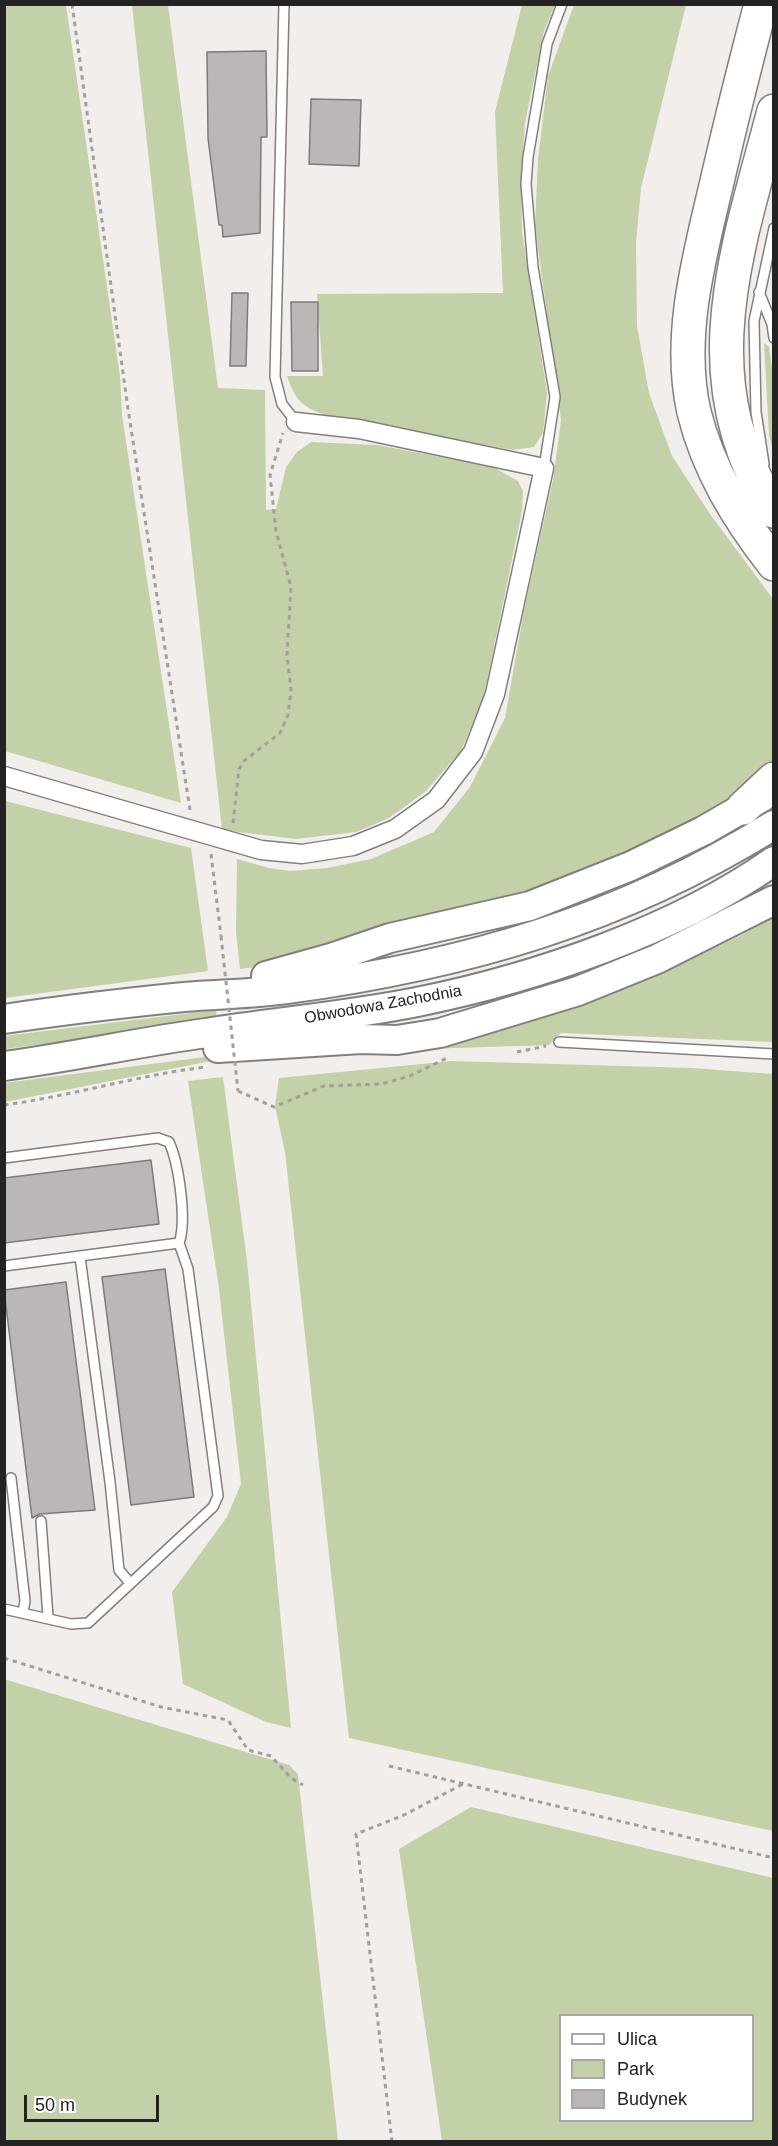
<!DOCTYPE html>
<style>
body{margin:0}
#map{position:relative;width:778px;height:2146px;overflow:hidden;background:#f2eeec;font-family:Helvetica,sans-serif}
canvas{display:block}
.frame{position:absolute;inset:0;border:6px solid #242322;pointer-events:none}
.legend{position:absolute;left:559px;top:2014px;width:195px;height:108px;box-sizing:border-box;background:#fff;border:2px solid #a7a7a7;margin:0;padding:8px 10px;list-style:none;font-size:18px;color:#242322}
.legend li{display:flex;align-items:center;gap:12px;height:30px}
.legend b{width:30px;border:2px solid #a7a7a7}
.scale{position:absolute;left:24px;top:2095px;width:135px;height:27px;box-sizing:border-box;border:3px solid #242322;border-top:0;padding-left:8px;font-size:18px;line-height:21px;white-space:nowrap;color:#242322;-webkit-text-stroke:4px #fff;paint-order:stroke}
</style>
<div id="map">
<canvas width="778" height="2146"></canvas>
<div class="frame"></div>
<ul class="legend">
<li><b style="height:8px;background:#fff"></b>Ulica</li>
<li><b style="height:16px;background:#c2d1a7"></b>Park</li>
<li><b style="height:16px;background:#bcb7b7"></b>Budynek</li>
</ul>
<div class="scale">50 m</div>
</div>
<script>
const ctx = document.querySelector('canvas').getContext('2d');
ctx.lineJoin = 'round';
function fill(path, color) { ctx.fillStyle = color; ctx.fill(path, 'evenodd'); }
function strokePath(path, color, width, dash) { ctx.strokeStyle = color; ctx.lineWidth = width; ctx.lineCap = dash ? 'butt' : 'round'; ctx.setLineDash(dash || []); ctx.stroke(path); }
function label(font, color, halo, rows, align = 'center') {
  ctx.font = font + ' Helvetica,sans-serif'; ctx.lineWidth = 4.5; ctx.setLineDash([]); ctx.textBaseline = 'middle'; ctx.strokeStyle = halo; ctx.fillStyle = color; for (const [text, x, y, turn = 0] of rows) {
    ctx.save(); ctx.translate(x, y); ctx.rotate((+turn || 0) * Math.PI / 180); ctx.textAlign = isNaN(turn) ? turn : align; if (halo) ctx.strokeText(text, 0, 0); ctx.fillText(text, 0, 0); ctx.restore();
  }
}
fill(new Path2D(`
 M4,5H66L120,376L122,415L181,803L5,751Z
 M132,5H168L218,388L265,390L266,510L276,509L286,467L297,452L311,442L377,445L493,467L518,481L523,491L522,511L483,700L461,751L425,792L389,818L356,832L296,839L222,830Z
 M522,5H555L544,31L525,123L521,178L522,231L547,393L543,433L534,447L513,450L325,415C301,406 296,401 287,376H323L317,294L503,293L495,112Z
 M574,5H686L641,188L636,243L637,326L649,393L672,456L710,514L773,599V767L753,785L709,813L658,840L532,892L277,964L240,969L236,932L237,859L269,868L290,871L327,868L371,859L434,832L470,787L505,718L524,610L553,480L561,420L535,225L538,159L548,76Z
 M764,343L769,347L774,383L773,451L769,435Z
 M5,801L191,848L208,971L5,998Z
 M773,916V1042L561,1033L549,1045L395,1050L467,1040L540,1018L640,981L740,936Z
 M216,1010L217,1021L5,1049L4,1036Z
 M221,1055V1059L5,1102L4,1083Z
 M452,1061L692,1068L773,1074V1831L349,1738L285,1152L275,1106L279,1078Z
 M223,1077L247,1261L291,1728L266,1722L183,1684L172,1592L227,1517L241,1484L219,1289L188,1081Z
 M4,1679L289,1765L298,1774L338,2141H5Z
 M471,1807L773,1878V2141H442L399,1849ZM560,2016H752V2120H560Z`), '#c2d1a7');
const building = new Path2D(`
 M266,51L267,137H261L260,233L223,237L222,225H219L208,138L207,52Z
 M311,99L361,100L359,166L309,164Z
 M232,293H248L246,366H230Z
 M291,302H318V371H292Z
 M151,1160L159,1224L4,1243V1178Z
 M165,1269L194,1497L131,1505L102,1277Z
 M66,1282L95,1510L40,1514L32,1518L4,1290Z`);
fill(building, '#bcb7b7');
strokePath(building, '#7e7a7a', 1.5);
const service = new Path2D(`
 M284,4L275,377L282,404L296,422
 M759,292L772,324L774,338
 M764,464L756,412L754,321L774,228
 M544,468L555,397L533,267L526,184L528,157L547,44L562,4
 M559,1042L774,1054
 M4,1158L158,1138L169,1142C179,1164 187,1221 179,1243L4,1266
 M80,1257L110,1482L119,1570L130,1583
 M11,1478L25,1601L23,1612
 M41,1521L48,1617
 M4,1609L71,1624L88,1623L213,1507L218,1496L188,1269L179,1243`);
const minor = new Path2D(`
 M4,776L261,850L302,854L353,846L395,829L436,800L473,752L495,694L544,468L359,429L296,422`);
const primary = new Path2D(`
 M266,976L331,958L390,938L530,906L631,866L703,831L762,797
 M4,1019C64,1010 124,1003 184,997C219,994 254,994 288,989C465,965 621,920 774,825
 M218,1048L361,1039L397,1040L440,1033L578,991L657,959L774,900
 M4,1066C72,1057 139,1042 206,1033C276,1022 347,1016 417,1002C535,978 675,931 774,861`);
const motorway = new Path2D(`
 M761,4C745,65 730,125 716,186C699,258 677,338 694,412C708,469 738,518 774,564
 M774,111C738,248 688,380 774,511
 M743,808L774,779`);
strokePath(service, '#827f7d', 12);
strokePath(minor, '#827f7d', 21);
strokePath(primary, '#827f7d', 32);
strokePath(motorway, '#827f7d', 36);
strokePath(new Path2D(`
 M72,4L128,409L190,810
 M233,823L239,769L244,761L280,733L288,715L291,690L287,655L291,587L276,531L270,475L283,433
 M211,854L221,936
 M517,1052L546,1046
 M238,1091L274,1107L324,1086L381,1084L410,1076L449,1057
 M4,1105C72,1096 138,1075 206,1067
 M4,1658L161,1707L228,1720L248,1750L271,1756L291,1778L303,1785
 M389,1766L774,1858
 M392,2142L356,1834L404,1815L463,1784`), '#a2a09e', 3, [4.5, 4.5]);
strokePath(service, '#fff', 9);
strokePath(minor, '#fff', 18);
strokePath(primary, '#fff', 28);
strokePath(motorway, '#fff', 33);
strokePath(new Path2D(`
 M221,936L238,1091`), '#a2a09e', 3, [4.5, 4.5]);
label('16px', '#242322', '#fff', [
 ["Obwodowa Zachodnia",383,1005,-10]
]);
</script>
